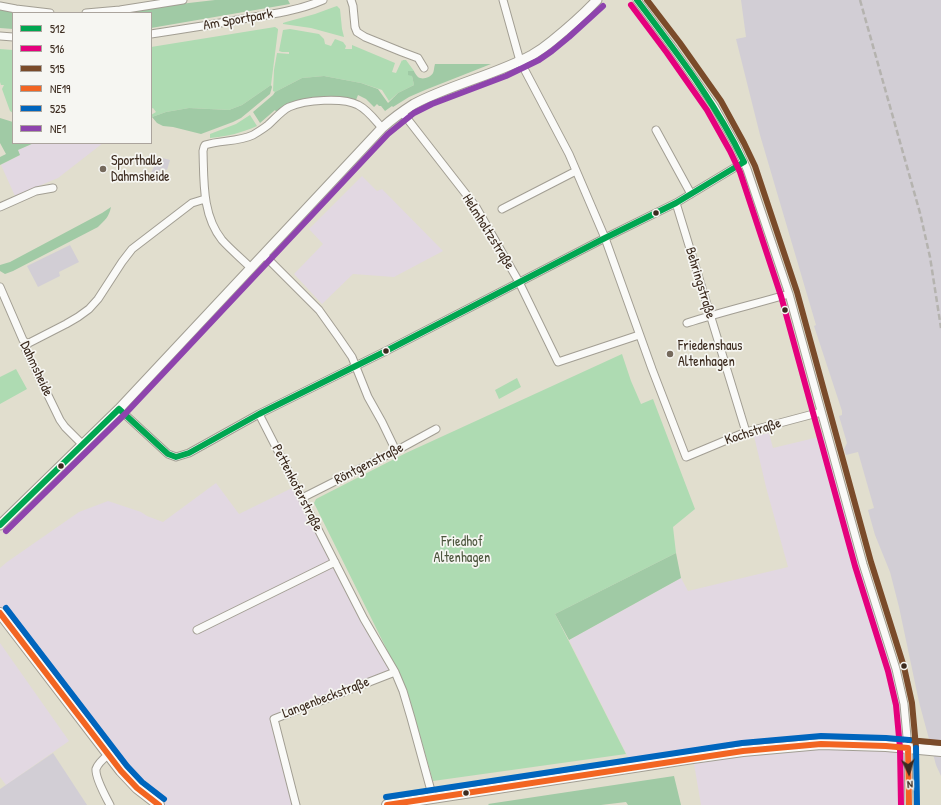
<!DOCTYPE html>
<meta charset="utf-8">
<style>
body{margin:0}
#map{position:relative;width:941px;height:805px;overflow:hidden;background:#e1dece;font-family:"Patrick Hand",sans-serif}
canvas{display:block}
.legend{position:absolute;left:12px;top:12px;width:140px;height:132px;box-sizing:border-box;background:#f6f6f2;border:1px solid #aba49d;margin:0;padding:5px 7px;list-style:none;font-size:12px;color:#3b2a1e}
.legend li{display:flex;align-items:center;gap:8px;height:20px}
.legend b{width:20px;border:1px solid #aba49d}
.north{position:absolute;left:889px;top:753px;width:40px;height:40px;-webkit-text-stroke:3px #f6f6f2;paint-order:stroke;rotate:175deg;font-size:11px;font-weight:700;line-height:16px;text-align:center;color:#3b2a1e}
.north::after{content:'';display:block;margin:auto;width:14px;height:18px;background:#3b2a1e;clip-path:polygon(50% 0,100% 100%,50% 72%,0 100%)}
</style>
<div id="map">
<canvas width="941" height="805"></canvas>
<ul class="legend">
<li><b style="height:5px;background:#00a651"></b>512</li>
<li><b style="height:5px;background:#e5007d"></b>516</li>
<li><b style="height:5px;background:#7a4b2a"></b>515</li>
<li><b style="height:5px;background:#f26522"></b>NE19</li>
<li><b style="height:5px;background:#0065bd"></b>525</li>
<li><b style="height:5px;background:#8e44ad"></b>NE1</li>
</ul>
<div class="north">N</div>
</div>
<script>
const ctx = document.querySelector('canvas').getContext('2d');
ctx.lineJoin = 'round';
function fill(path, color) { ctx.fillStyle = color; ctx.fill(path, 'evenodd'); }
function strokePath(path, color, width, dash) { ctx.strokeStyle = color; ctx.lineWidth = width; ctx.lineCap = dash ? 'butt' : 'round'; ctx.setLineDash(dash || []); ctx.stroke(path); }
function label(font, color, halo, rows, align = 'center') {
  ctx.font = font + ' "Patrick Hand",sans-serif'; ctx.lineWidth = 3.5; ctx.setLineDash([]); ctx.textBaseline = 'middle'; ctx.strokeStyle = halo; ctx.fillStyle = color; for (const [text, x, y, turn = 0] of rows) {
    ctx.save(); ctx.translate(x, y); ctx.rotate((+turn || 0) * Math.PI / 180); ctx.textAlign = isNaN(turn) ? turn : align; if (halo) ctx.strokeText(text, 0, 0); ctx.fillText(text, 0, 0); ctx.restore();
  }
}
fill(new Path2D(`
 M34,143H103L58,178L15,196L1,165L20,155L18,150Z
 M362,176L377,191L382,189L443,251L394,277L353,274L322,304L294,274L323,244L309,229Z
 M769,433L773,448L827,435L900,684L908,805H701L693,758L633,767L569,640L681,578L688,591L788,567L766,487L754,436Z
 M216,483L239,514L292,488L302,498L395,672L274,719L296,805H159L147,797L0,613V568L7,562L79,512L108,501L141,512L147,516L163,522Z
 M0,643L69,741L6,785L0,777Z`), '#e2d8e2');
fill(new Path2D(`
 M741,0H941V776L936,765L919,702L899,607L890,572L875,535L868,510L874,508L858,452L846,455L844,449L847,443L839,416L842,415V411L814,326L816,325L760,135L736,39L746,37Z
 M155,156L170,160L167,170L161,168L156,178L150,175L154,167L153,162Z
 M70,245L79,262L59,272L60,276L38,287L27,266Z
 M53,753L87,805H0V789Z`), '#d2ced5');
fill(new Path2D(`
 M337,6L340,9L342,29L344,37L311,28L283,24V23L286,22L315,14L334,7Z
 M275,27L278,29V30L271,85L242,105L229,110L189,108L166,112L152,117L151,115L156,112L153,108L151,109V47Z
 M290,29L319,34L324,39L325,44L331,46L335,39L343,42L346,46L345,49H352V45L395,63L392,72L396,73L402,60L403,61V60H406L414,71H408L412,76L414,85L398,93L389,101L382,90L361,83L324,76L302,78L275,92L273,91L274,70L277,53L289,54V52H282L279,51L283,30Z
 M0,49L13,50V113L10,111L2,89L4,85H1L0,82Z
 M250,115L257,126C241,133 229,136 210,138V134L236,124Z
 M622,354L631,381L641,404L653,399L695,509L673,527L676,553L555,614L626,754L433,781L407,690L393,662L314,503L316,499L406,453Z
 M16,369L27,389L0,404V377Z
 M517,378L521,387L499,399L495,390Z`), '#aedbb2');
fill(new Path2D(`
 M215,0H288L290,4L151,28V13H120L171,5Z
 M0,9L19,13H13V29L0,28Z
 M435,64H491L425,90L409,97L393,107L392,106L385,111L381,106H379L377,104L374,107L366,99L358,95L356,100L340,97L321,98L277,113L275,110L260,123L253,112L273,95L275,92L302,78L324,76L361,83L378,89L388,103L398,93L414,85L412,76L408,75V71H414C414,72 417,76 418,77C422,80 430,78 433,73C434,71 434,67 435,64Z
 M271,85L272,87L270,94L241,118L233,122L201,134L173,127L163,126L157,123L152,117L166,112L189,108L229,110L242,105Z
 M0,118L13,122V143H34L18,150L20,155L0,165V157L6,154L0,143Z
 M111,207C109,217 105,220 98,227L13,271L5,274L0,271V265L10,262L102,213Z
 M676,553L681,578L569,640L555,614Z
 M674,776L681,805H628L626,802L601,805H489L488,804Z`), '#a0caa5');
const minor = new Path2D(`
 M351,0L353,6L355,27L357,32L365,37L402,52L418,58L424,68
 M503,0L520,61L569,154L605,238L652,369L686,457L746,432L821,412
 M637,0L673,48L714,106L737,147L747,169L789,294L863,564L896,669L904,704L908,748L909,805
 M0,6L16,9L50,13
 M86,13L120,10L183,0
 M151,34C184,29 216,24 248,18C274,14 300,10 323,0
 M0,36L13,37
 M402,112L476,207L519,282L558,362L639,335
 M656,130L691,194
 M676,203L746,432
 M0,207L36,191L53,188
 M502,209L576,171
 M264,255L319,310L339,338L352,357L368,397L382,422L396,451
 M251,268C242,259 231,250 222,240C202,215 204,181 203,151L204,147L205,145C221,140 238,142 253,135C258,132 263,129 268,125C275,119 281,111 289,107C305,100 343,97 358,105C368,110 375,120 382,128
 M0,287L23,340L27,344L26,350L28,354L60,420L65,427L82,444
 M687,323C721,312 755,304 789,294
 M27,344L66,324L78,317L89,309L98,299L122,262L132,249L192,203L205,199
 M119,409L168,454L176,457L189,453L259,414L386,351L605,238L676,203L744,162
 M259,414L364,619L395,672L403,691L411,718L433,798
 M302,498L403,447L436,429
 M197,630L335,562
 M108,755C103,759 98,763 96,769C95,778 106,797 110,805
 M296,805L274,719L395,672`);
const tertiary = new Path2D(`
 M0,525L119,409L382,128C392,119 403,111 414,104C452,84 495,75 532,55C539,51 546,46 552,41C568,28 583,15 597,0`);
const secondary = new Path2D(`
 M0,613L121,771L137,788L159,805
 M387,805L693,758L743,751L821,744L886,746L941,751`);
strokePath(minor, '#a29e93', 9);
strokePath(tertiary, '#a29e93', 11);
strokePath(secondary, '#a29e93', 12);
strokePath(minor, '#fafaf8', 7);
strokePath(tertiary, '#fafaf8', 9);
strokePath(secondary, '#fafaf8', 10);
strokePath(new Path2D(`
 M860,0L920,213L930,257L941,328`), '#b5b3af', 2.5, [6, 3]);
strokePath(new Path2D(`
 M637,0C676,52 716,103 744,162
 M119,409L168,454L176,457L189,453L259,414L386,351L605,238L676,203L744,162
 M0,525L119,409`), '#00a651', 6);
strokePath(new Path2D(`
 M631,5L667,53L707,110L730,151L740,172L781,296L855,566L888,671L896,705L900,748L901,805`), '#e5007d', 6);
strokePath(new Path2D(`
 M647,0L680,43L721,101L744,143L755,166L797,292L871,562L904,667L912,703L916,747
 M909,740L941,743`), '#7a4b2a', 6);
strokePath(new Path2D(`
 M0,613L121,771L137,788L159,805
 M908,748L909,805
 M387,805L743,751L821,744L886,746L908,748`), '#f26522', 6);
strokePath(new Path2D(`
 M6,608L127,766L142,782L164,799
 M916,748L917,805
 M386,797L742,743L821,736L886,738L909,740`), '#0065bd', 6);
strokePath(new Path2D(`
 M6,531L125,414L388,134L414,113L432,104L506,76L539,60L552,51L569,37L603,6`), '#8e44ad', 6);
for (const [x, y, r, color] of [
 [103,169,4,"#75695c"],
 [656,213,3.5,"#3b2a1e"],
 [785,310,3.5,"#3b2a1e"],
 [386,351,3.5,"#3b2a1e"],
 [670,354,4,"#75695c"],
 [61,466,3.5,"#3b2a1e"],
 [904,666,3.5,"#3b2a1e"],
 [466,793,3.5,"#3b2a1e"]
]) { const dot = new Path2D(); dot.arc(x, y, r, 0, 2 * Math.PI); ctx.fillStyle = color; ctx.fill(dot); strokePath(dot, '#f6f6f2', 1.5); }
label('14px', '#3b2a1e', '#f6f6f2', [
 ["Am Sportpark",238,20,-10],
 ["Helmholtzstraße",488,232,58],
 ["Behringstraße",700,283,73],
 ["Dahmsheide",36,369,65],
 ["Kochstraße",753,432,-18],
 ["Röntgenstraße",369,464,-27],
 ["Pettenkoferstraße",297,488,63],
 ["Langenbeckstraße",326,698,-21]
]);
label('14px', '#3b2a1e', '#f6f6f2', [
 ["Sporthalle",111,161],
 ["Dahmsheide",111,177],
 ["Friedenshaus",678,346],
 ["Altenhagen",678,362]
], 'left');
label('14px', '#4d563e', '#f6f6f2', [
 ["Friedhof",462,542],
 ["Altenhagen",462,558]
]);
</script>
